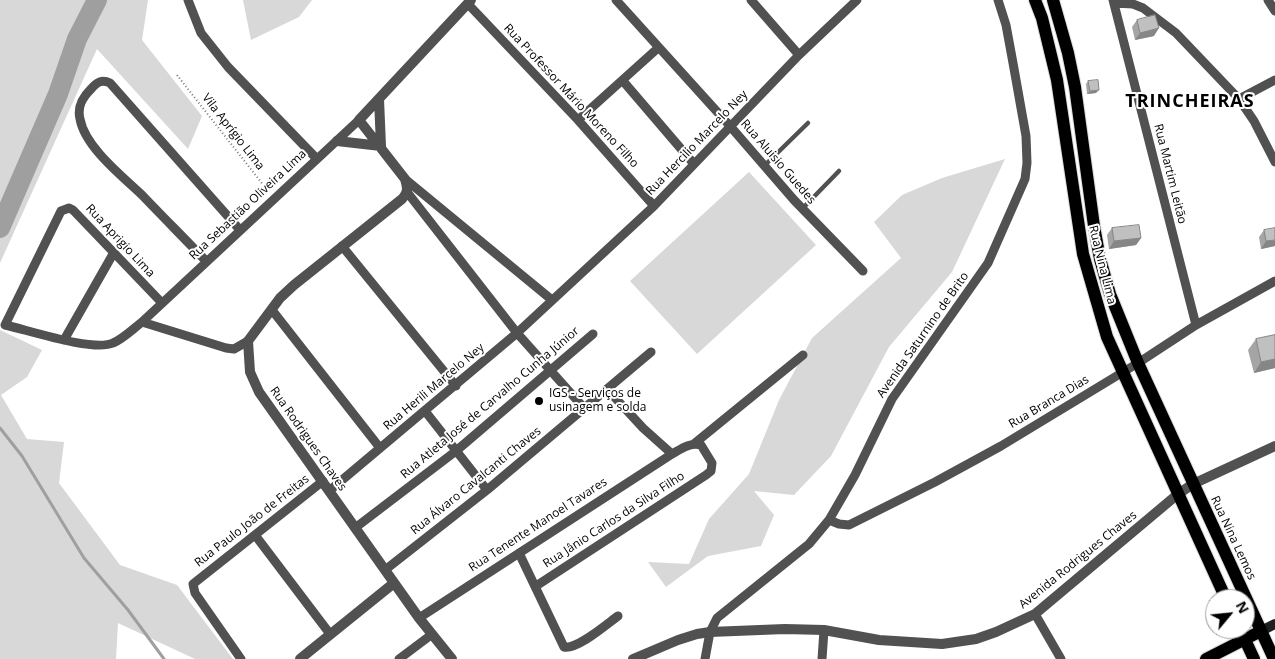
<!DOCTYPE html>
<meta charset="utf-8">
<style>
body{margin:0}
#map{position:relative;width:1275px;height:659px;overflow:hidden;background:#fff;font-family:"Open Sans",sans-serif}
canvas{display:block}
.north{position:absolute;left:1205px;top:589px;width:50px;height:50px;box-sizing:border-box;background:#fff;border:1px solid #999;border-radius:50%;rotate:62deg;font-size:14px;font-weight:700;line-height:20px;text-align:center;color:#000}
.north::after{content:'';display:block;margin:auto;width:18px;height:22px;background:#000;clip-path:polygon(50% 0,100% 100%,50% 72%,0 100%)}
</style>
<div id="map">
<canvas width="1275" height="659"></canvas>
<div class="north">N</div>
</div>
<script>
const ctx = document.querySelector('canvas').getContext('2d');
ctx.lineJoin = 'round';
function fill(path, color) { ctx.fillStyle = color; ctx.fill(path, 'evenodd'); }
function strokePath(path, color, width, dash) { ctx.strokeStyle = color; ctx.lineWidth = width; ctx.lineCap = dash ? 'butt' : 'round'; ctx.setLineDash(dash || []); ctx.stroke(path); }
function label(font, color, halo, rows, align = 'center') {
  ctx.font = font + ' "Open Sans",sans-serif'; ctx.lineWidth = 4; ctx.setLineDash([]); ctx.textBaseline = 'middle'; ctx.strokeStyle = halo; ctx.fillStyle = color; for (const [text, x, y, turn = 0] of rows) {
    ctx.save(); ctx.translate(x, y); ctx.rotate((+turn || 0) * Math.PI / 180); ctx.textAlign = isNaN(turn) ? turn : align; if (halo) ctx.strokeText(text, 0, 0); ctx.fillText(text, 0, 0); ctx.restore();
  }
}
fill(new Path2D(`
 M0,0H148L142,40L202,116L188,149L97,49L0,263Z
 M243,0H312L299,17L251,40Z
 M1005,159L952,272L889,347L831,456L794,495L754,491L774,515L761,546L708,556L666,587L648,562L689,564L709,519L749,474L779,400L812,338L901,258L874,222L902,195L942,178Z
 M749,172L816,245L697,354L630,281Z
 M0,330L42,350L27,377L1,395L27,439L64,442L59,483L120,565L177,585L233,659H195L118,623L116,659H0Z`), '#d8d8d8');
strokePath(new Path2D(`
 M0,428L22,456L84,558L128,610L164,659`), '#9f9f9f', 3);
strokePath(new Path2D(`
 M0,228L58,94L77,39L97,0`), '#9f9f9f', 20);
const primary = new Path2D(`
 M1035,0L1042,18L1057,80L1083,254L1107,337L1226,599
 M1053,0L1068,53L1075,87L1094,226L1100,259L1110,294L1138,363L1274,659
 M1240,629L1254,659
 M1206,659L1261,631`);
strokePath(primary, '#dbdbdb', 14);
strokePath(new Path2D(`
 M177,75L268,191`), '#737373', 2, [1, 2.5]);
strokePath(new Path2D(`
 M764,166L808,123
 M802,209L839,171`), '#515151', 4.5);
strokePath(new Path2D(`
 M188,0L201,33L228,67L317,159
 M616,0L730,126L794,200L863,271
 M751,0L799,55
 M1113,0L1196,325
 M1268,0L1275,11
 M1114,3L1133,4L1143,8L1176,33L1239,99L1254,121L1275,162
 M468,4L578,120L654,206
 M623,81L694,164
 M1239,99L1275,80
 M578,120L658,48
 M405,179L552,300
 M407,192L517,333L584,408
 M342,246L456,386
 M206,261C185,239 163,217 142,195C122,176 85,147 80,119C77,107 82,98 91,89C97,82 102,79 110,83L240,230
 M162,303L73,210L69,208L61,211L5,325C28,330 93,352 113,343C123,339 133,329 142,322L359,120
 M272,310L380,448
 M142,322L226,348L234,349L248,341
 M64,340L113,254
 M607,389L643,428L672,454
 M425,411L487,490
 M695,443L803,355
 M329,491L517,333L654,206L799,55L857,0
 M829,520L839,524L849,525L935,482L1001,446L1138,363L1196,325L1275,281
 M355,528L456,451L593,334
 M255,535L330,634
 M519,553L564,647C577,650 607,624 618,616
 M385,570L487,490L651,352
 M1035,614L1061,659
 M419,618L672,454C681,449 690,442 701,445L712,463L711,471L706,475L536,586
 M241,659L195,593L193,584L323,481
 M399,659L431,635
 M705,659L710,632L717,618L809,544L829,520L855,475L892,399L988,263L1025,179L1027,163L1026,136L1013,63L1006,25L998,0
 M822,659L824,630`), '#515151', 9);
strokePath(new Path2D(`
 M337,141L381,146L379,99
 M300,659L394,583
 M452,659L419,618L259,392L250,372L248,341L280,298L294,285L402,199C408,192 408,189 405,179L359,120L471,0
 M633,659L678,640L697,634L710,632L785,629L824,630L879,640L942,644L976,639L996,632L1035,614L1178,494L1193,484L1275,446`), '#515151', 10);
strokePath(new Path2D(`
 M1261,631L1275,624`), '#1e1e1e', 10);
strokePath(primary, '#000', 12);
fill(new Path2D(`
 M1137,20L1154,36L1135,40L1132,27Z
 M1088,81L1096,93L1087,94L1086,84Z
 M1112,228L1141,238L1136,245L1109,249L1107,235Z
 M1264,230L1275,246L1261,249L1259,237Z
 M1275,335V368L1254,373L1248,350L1256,339Z`), '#a5a5a5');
fill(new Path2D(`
 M1159,28L1154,36L1135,40L1140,33Z
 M1099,90L1096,93L1087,94L1090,91Z
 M1141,238L1136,245L1109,249L1114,241Z
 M1275,240V246L1261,249L1266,241Z
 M1275,359V368L1254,373L1261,362Z`), '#868686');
const building = new Path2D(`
 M1155,15L1159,28L1140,33L1137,20Z
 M1098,80L1099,90L1090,91L1088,81Z
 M1139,225L1141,238L1114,241L1112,228Z
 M1275,228V240L1266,241L1264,230Z
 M1275,335V359L1261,362L1256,339Z`);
fill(building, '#c0c0c0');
strokePath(building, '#868686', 1);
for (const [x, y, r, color] of [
 [539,401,5,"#000"]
]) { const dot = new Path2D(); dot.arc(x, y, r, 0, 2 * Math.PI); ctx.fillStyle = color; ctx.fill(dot); strokePath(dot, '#fff', 2); }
label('12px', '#000', '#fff', [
 ["Rua Professor Mário Moreno Filho",571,96,47],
 ["Vila Aprígio Lima",233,132,52],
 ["Rua Hercilio Marcelo Ney",697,143,-46],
 ["Rua Aluisio Guedes",778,162,49],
 ["Rua Martim Leitão",1170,174,76],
 ["Rua Sebastião Oliveira Lima",248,205,-43],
 ["Rua Aprigio Lima",120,241,47],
 ["Rua Nina Lima",1102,265,76],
 ["Avenida Saturnino de Brito",923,335,-55],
 ["Rua Herili Marcelo Ney",434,387,-40],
 ["Rua Branca Dias",1049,402,-31],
 ["Rua Atleta José de Carvalho Cunha Júnior",490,403,-40],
 ["Rua Rodrigues Chaves",308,439,55],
 ["Rua Álvaro Cavalcanti Chaves",476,481,-39],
 ["Rua Jânio Carlos da Silva Filho",614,520,-33],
 ["Rua Paulo João de Freitas",252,521,-38],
 ["Rua Tenente Manoel Tavares",538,525,-33],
 ["Rua Nina Lemos",1233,538,65],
 ["Avenida Rodrigues Chaves",1078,560,-39]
]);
label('12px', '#000', '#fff', [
 ["IGS - Serviços de",549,394],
 ["usinagem e solda",549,408]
], 'left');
ctx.letterSpacing = '1px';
label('bold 18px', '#000', '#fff', [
 ["TRINCHEIRAS",1190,102]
]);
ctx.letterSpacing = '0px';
</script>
